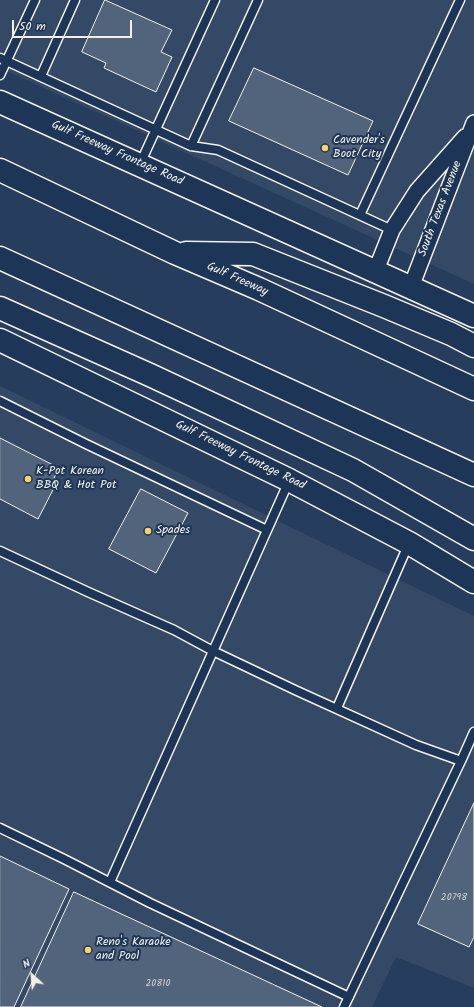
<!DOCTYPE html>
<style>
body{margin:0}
#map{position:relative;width:474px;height:1007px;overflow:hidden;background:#263d5d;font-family:Kalam,sans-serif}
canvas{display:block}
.north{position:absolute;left:12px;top:955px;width:40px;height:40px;-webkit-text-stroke:3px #1d3557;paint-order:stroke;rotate:334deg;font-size:11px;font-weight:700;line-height:16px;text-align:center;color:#f4f1e8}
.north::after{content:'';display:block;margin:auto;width:14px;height:18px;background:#f4f1e8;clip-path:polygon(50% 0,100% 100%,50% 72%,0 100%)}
.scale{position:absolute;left:12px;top:20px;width:120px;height:18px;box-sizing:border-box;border:2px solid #f4f1e8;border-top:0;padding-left:5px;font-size:12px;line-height:14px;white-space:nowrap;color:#f4f1e8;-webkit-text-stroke:3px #1d3557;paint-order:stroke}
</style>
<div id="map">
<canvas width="474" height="1007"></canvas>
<div class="north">N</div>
<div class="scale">50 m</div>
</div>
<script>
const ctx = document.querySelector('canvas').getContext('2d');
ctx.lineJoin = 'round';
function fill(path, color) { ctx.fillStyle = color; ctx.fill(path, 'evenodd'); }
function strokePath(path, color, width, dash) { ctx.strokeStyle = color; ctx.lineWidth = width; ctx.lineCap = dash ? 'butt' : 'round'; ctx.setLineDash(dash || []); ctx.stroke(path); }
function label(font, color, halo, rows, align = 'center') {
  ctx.font = font + ' Kalam,sans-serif'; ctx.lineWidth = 4; ctx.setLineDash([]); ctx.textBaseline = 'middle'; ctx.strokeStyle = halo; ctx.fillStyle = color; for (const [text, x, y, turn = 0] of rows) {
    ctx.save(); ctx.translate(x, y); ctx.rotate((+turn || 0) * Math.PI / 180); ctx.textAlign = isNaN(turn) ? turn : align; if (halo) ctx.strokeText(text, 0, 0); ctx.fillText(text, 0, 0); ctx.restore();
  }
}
fill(new Path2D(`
 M0,0H474V284L0,68Z
 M0,386L474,616V988L396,957L372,1007H0Z`), '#334966');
const building = new Path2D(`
 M105,0L172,30L161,52L172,57L156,92L104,68L106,63L82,52Z
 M254,68L373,121L348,175L229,121Z
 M0,438L59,468L54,478L58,480L38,519L0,499Z
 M141,489L188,513L156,573L109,549Z
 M474,803V937L469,947L418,924Z
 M0,856L69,889L14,1007H0Z
 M74,892L322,1007H21Z`);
fill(building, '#52647b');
strokePath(building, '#f4f1e8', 1);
const lane = new Path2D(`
 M0,58L191,146L218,150L392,230
 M0,75L35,0
 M41,76L75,0
 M191,146L258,0
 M140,164L215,0
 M360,215L460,0
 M0,401L86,444L267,530
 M0,551L88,592L174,630L213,651L295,690L416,745L461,761
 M337,708L409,543
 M0,828L64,859L150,903L349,997
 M110,882L289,481
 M344,1007L461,761L474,732`);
const street = new Path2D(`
 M376,270L392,230L417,191L465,137
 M411,287L474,123`);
const secondary = new Path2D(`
 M0,102L474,316
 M0,340L289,480L409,543L474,582`);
const highway = new Path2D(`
 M0,170L175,253L259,289L474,389
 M186,253L253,254L384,306L451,334L474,346
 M0,258L474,475
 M0,308L150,375L353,470L474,539`);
strokePath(lane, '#f4f1e8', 11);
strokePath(street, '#f4f1e8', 18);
strokePath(secondary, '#f4f1e8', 25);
strokePath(highway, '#f4f1e8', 25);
strokePath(lane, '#1d3557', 8);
strokePath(street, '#1d3557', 15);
strokePath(secondary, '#1d3557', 22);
strokePath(highway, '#1d3557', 22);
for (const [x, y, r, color] of [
 [325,148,4,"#ffd166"],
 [28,479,4,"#ffd166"],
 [148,531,4,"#ffd166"],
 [88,950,4,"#ffd166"]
]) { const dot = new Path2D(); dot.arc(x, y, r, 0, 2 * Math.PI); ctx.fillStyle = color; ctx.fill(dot); strokePath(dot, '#1d3557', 1.5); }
label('10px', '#cccecd', null, [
 ["20798",454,898],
 ["20810",158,984]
]);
label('12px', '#f4f1e8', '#1d3557', [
 ["Cavender's",333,141],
 ["Boot City",333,155],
 ["K-Pot Korean",36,472],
 ["BBQ & Hot Pot",36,486],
 ["Spades",156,531],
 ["Reno's Karaoke",96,943],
 ["and Pool",96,957]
], 'left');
label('12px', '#f4f1e8', '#1d3557', [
 ["Gulf Freeway Frontage Road",117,154,24],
 ["South Texas Avenue",441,209,-69],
 ["Gulf Freeway",237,280,24],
 ["Gulf Freeway Frontage Road",240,456,26]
]);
</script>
